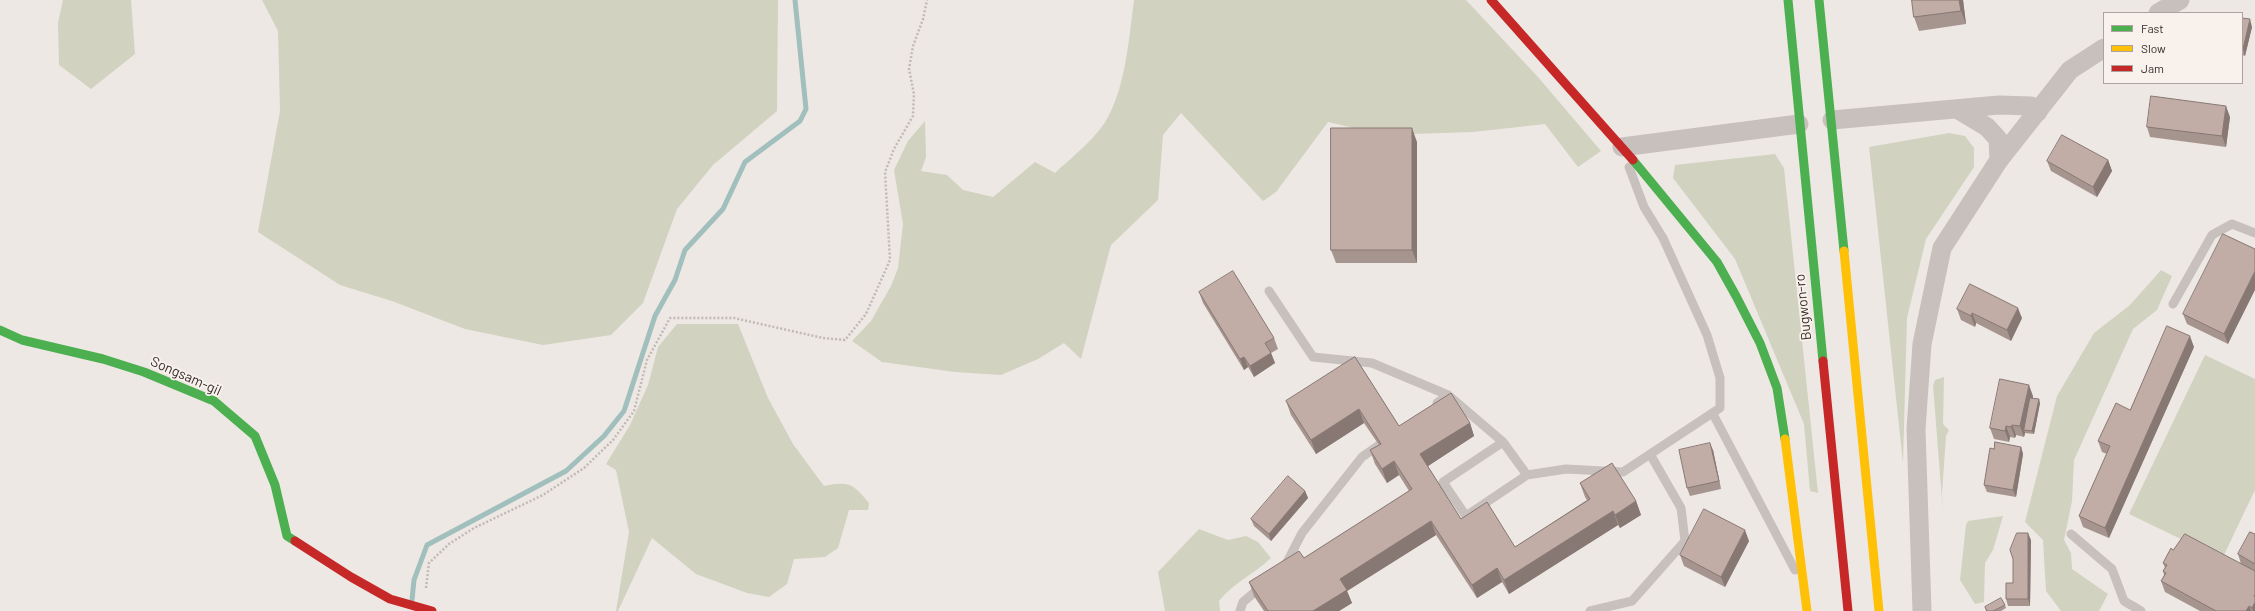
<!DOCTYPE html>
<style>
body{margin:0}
#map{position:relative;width:2255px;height:611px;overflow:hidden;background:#eee8e4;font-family:Barlow,sans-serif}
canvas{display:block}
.legend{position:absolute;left:2103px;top:12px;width:140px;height:72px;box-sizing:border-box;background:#f9f2ec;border:1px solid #aca39e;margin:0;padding:5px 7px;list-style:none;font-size:12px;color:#382d2a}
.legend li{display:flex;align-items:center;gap:8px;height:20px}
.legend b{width:20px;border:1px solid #aca39e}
</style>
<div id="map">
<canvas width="2255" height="611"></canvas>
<ul class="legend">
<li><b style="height:5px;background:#4caf50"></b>Fast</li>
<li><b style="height:5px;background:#ffc107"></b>Slow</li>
<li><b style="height:5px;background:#c62828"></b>Jam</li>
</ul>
</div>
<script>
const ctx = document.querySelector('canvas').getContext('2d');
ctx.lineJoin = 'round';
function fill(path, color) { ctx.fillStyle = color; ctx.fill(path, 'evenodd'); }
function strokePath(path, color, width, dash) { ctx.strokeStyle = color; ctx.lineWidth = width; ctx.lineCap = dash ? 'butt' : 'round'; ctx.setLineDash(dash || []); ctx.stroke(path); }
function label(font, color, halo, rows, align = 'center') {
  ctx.font = font + ' Barlow,sans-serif'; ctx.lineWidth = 3.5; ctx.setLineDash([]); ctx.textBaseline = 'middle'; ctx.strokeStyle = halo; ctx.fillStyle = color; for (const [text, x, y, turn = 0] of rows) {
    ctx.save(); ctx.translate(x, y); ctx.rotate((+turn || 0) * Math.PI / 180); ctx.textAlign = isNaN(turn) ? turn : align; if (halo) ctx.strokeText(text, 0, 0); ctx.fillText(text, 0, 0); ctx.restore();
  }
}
fill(new Path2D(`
 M63,0H131L135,54L91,89L59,65L58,23Z
 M262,0H778L777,111L713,165L677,209L643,303L611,335L543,345L465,329L392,301L340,285L258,232L280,111L278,31Z
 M1134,0H1466L1538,77L1601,151L1578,167L1545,124L1473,132L1383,135L1328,122L1276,192L1263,201L1181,113L1163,135L1158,200L1111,245L1081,359L1064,343L1038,359L1001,375L955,372L882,362L852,341L871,321L891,286L898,268L903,224L894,170L908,141L925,121L926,157L921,171L947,175L963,190L993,197L1035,162L1055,173C1072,157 1097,138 1108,117C1126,84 1129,37 1134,0Z
 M1949,133L1965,136L1974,148V167L1926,239L1907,318L1903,463L1869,147Z
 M1775,154L1784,168L1818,493L1810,491L1804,424L1735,259L1673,178L1675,165Z
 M2161,270L2172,276L2157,310L2133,329L2074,460L2072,501L2064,540L2071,553L2072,569L2108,594L2099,611H2061L2046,591L2043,540L2025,522L2057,396L2094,333L2130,305Z
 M677,324H738L768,398L793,444L824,486C848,481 853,483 869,503L868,510H849L838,548L825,557L794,559L787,584L769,597L747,593L696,574L652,538L618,611H616L629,532L616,470L606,464L630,425L648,385L658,347Z
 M2205,355L2255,379V490L2222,559L2129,514Z
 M1944,377L1943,424L1949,430L1946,436L1942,493L1943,512L1933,386L1935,380Z
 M2003,516L1993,550L1985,563L1984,602L1975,604L1960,580L1966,525L1968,521Z
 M1199,529L1228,540L1246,536L1258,542L1271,558C1254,574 1233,583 1219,601L1220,611H1165L1158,572Z`), '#d1d2bf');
strokePath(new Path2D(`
 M412,600L414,580L427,545L566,471L604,436L624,411L655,316L675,280L685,250L723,209L745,162L800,121L806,109L795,0`), '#a1bfbc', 5);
strokePath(new Path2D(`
 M426,588L429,563L449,544L474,528L543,495L584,468L613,440L634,411L647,360L670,318H734L823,338L845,340L866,314L890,260L885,172L894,149L913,116L914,94L909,69L913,46L923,19L927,0`), '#c0b9b5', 2.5, [2, 2]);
strokePath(new Path2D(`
 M1269,291L1313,357L1372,363L1448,395
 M2173,304L2212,235L2232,224L2255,233
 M1437,403L1448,395L1503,442
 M1713,414L1795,570
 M1527,475L1503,442L1443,482L1466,516L1527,475L1566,469L1623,472L1720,408V378L1707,335L1663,238L1644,207L1629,167
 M2071,534L2112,569L2124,601L2141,611
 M1286,564L1302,533L1362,457L1388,439
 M1240,611L1243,602L1262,586
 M1590,611L1632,601L1685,541L1681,508L1650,454`), '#c7c0bd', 9);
strokePath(new Path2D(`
 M2158,13L2180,0
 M1957,109L1987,127L1998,139L1999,160
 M1832,120L1999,105L2031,106L2038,112
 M1622,147L1799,124
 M1922,611L1916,429L1922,344L1942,248L1999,160L2070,70L2104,48`), '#c7c0bd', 19);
strokePath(new Path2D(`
 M1788,0L1823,361
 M1819,0L1844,251
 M1633,160L1717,262L1736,296L1760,343L1777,388L1785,439
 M0,330L22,340L103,359L144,372L214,401L255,436L275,485L287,536L295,541`), '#4caf50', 9);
strokePath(new Path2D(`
 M1844,251L1879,611
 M1785,439L1807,611`), '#ffc107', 9);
strokePath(new Path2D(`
 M1491,0L1633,160
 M1823,361L1848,611
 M295,541L351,577L390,599L432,611`), '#c62828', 9);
fill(new Path2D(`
 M1912,0H1963L1966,24L1919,31L1914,17Z
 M2242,18L2252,27L2245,56L2242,55Z
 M2230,117L2226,147L2150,137L2147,127Z
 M1417,142V263H1336L1331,250Z
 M2108,160L2112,171L2097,197L2051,171L2047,161Z
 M2255,249L2228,344L2187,324L2183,314Z
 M1199,292L1274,338L1278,349L1271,353L1275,363L1254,377L1248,367L1244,370L1203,303Z
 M1957,309L2022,318L2011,341L1976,323L1975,327L1961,320Z
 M2194,347L2109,538L2083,527L2079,516L2107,454L2102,452L2098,441L2130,410Z
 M1355,357L1399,426L1470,423L1474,436L1428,466L1461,519L1515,547L1587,500L1585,497L1580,483L1636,501L1641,515L1620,528L1618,525L1509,594L1502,582L1477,598L1436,535L1347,591L1352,603L1339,611H1264L1254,596L1249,582L1304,558L1409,491L1399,475L1387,483L1375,464L1370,450L1379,445L1364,423L1316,454L1291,415L1286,401Z
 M2033,396V398L2040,403L2034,434L2025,433L2024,437L2016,435L2015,438L2010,437L2009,442L1994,439L1990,428Z
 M2021,447L2023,454L2016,497L1987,492L1984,485L1994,449Z
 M1713,450L1721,489L1690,496L1687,488Z
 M1305,491L1308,498L1271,541L1254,526L1251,519Z
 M2255,534V611H2200L2165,592L2161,581L2164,575L2163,571L2165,568L2163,563L2173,550L2241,564L2238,554Z
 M2031,540L2030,606H2008L2006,599Z
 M1749,541L1725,587L1684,566L1680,555Z
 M2005,605L2006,608L2001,611H1986L1985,607Z`), '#a6948f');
fill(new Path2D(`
 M1959,0H1963L1966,24L1961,11Z
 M2250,19L2252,27L2245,56L2243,49Z
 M2226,106L2230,117L2226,147L2222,136Z
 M1412,128L1417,142V263L1412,250Z
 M2108,160L2112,171L2097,197L2093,187Z
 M2255,271V290L2228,344L2224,334Z
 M2018,308L2022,318L2011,341L2007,330Z
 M1972,313L1976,323L1975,327L1971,316Z
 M2190,336L2194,347L2109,538L2105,528Z
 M1271,353L1275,363L1254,377L1250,366Z
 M1244,357L1248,367L1244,370L1240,359Z
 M2029,385L2033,396L2026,430H2024L2025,433L2024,437L2020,426Z
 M2039,399L2040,403L2034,434L2032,431Z
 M1359,409L1364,423L1316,454L1311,440Z
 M1470,423L1474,436L1425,468L1420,454Z
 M2012,425L2016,435L2015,438L2011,427Z
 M2006,426L2010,437L2009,442L2005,431Z
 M1710,443L1713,450L1721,489L1719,481Z
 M2021,447L2023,454L2016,497L2013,490Z
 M1394,461L1399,475L1387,483L1382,469Z
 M1305,491L1308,498L1271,541L1269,534Z
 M1636,501L1641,515L1620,528L1615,515Z
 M1613,511L1618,525L1509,594L1504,580Z
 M1431,521L1436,535L1347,591L1352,603L1339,611H1313L1340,579Z
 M1745,530L1749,541L1725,587L1721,577Z
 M2028,533L2031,540L2030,606L2028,599Z
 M1497,568L1502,582L1477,598L1472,585Z
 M2255,602V611H2253L2252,608Z
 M2249,606L2251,611H2246Z`), '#877874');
const building = new Path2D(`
 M1912,0H1959L1961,11L1914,17Z
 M2242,18L2250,19L2243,49H2242Z
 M2151,96L2226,106L2222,136L2147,127Z
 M1331,128H1412V250H1331Z
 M2062,135L2108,160L2093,187L2047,161Z
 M2223,234L2255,249V271L2224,334L2183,314Z
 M1233,271L1274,338L1265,343L1271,353L1250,366L1244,357L1240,359L1199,292Z
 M1970,284L2018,308L2007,330L1972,313L1971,316L1957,309Z
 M2167,326L2190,336L2105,528L2079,516L2110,446L2098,441L2116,403L2130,410Z
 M1355,357L1399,426L1451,393L1470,423L1420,454L1461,519L1487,502L1515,547L1590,499L1580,483L1612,463L1636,501L1615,515L1613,511L1504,580L1497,568L1472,585L1431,521L1340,579L1347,590L1313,611H1268L1249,582L1299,551L1304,558L1412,489L1394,461L1382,469L1370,450L1381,444L1359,409L1311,440L1286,401Z
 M2000,379L2029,385L2020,426L2012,425L2011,427L2006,426L2005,431L1990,428Z
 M2030,398L2039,399L2032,431L2024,430Z
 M1995,442L2021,447L2013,490L1984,485L1990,448L1994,449Z
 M1710,443L1719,481L1687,488L1679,450Z
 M1288,476L1305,491L1269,534L1251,519Z
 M1704,509L1745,530L1721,577L1680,555Z
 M2250,532L2255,534V564L2238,554Z
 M2017,533H2028V599H2006V583H2013V559L2010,550Z
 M2185,534L2255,571V594L2254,596L2255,597V602L2252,608L2249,606L2246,611H2216L2161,581L2166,573L2163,571L2167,565L2163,563L2171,548L2173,550Z
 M2001,598L2005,605L1993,611H1987L1985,607Z`);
fill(building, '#c1aca6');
strokePath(building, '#877874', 1);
label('14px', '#382d2a', '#f9f2ec', [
 ["Bugwon-ro",1803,307,-96],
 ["Songsam-gil",186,376,24]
]);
</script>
